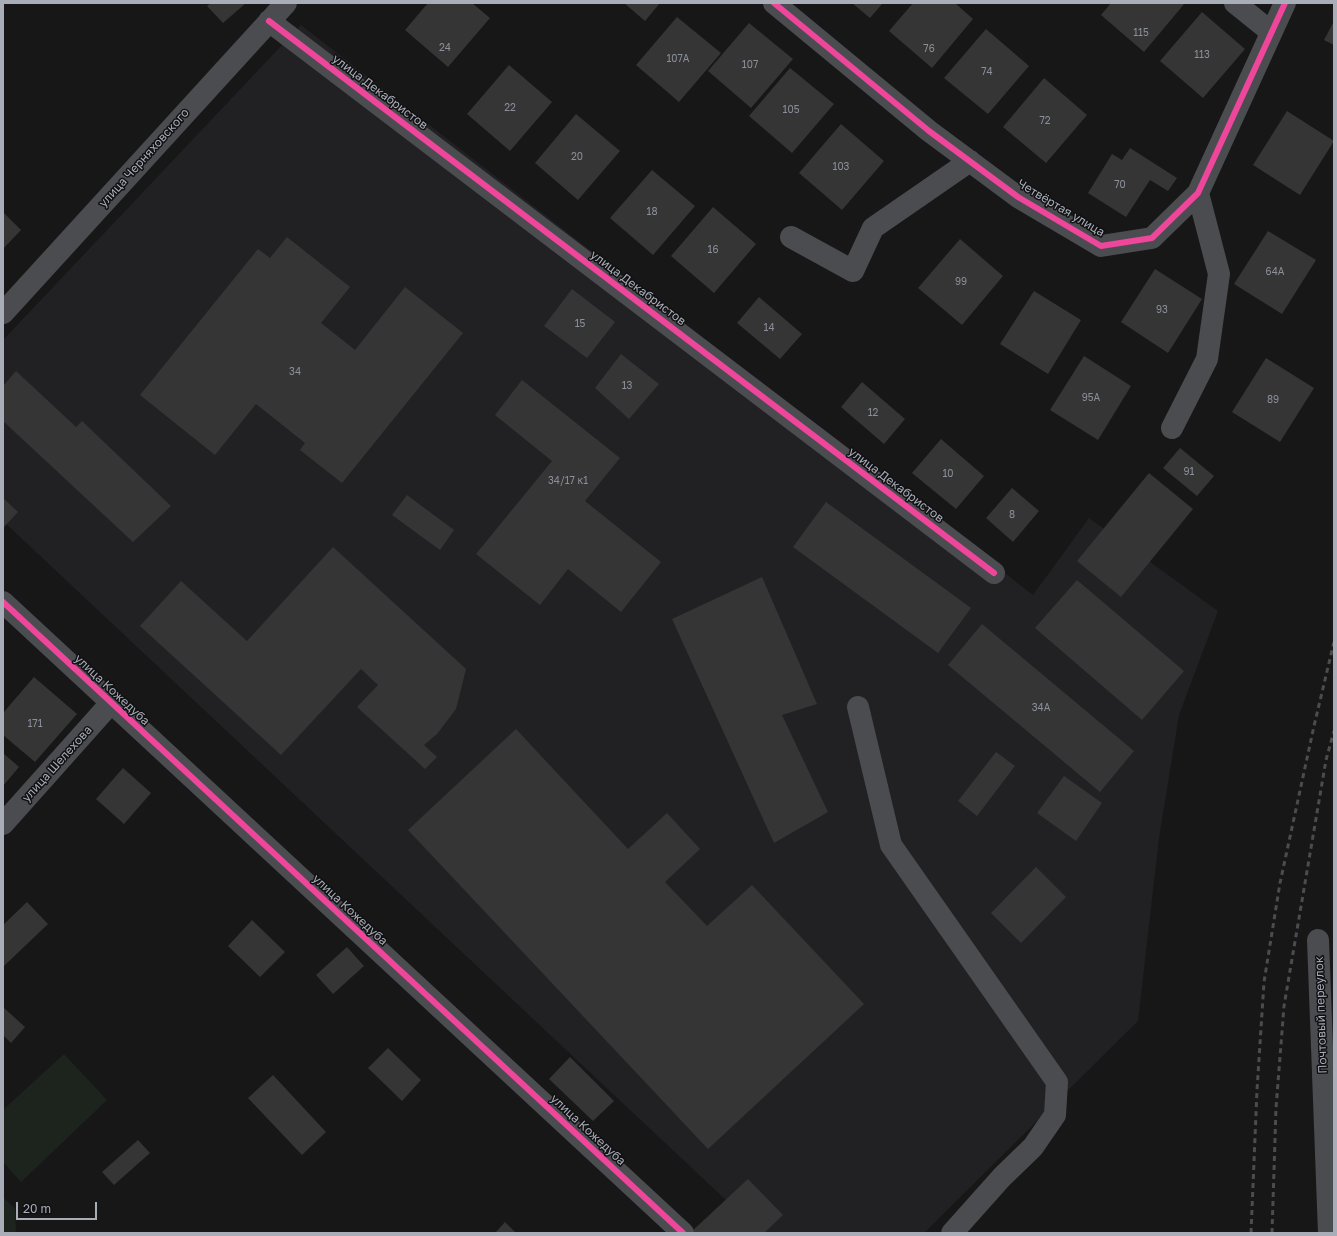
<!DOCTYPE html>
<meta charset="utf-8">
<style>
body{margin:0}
#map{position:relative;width:1337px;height:1236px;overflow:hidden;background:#171717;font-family:"Golos Text",sans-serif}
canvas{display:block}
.frame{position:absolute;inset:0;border:4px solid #a8adb8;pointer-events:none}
.scale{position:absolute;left:16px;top:1202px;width:81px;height:18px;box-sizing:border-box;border:2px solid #a8adb8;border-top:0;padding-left:5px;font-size:12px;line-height:14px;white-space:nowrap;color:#a8adb8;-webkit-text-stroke:3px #111113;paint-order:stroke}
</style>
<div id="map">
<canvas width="1337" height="1236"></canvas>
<div class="frame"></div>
<div class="scale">20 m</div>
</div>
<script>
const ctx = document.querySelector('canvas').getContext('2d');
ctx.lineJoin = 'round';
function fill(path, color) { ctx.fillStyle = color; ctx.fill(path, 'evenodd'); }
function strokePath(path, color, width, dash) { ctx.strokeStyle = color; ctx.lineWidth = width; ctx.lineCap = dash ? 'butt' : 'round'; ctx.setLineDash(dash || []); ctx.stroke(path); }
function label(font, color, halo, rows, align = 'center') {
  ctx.font = font + ' "Golos Text",sans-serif'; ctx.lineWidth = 3; ctx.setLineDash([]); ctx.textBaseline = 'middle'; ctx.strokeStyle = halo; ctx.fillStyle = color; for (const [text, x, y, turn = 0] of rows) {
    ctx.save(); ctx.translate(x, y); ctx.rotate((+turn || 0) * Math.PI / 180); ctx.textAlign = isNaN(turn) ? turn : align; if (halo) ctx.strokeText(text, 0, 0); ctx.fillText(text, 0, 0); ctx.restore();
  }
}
fill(new Path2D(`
 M301,25L1033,595L1089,518L1218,611L1179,715L1159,838L1138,1021L924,1233H761L3,521V340Z`), '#212123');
fill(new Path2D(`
 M64,1054L107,1100L21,1182L3,1162V1110Z
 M3,1197L15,1209L16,1233H3Z`), '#1d241e');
fill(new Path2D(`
 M211,3H246L223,23L207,6Z
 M428,3H472L490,18L448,67L405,30Z
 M624,3H660L645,21Z
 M852,3H883L870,18Z
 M913,3H955L973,19L932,68L889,31Z
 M1111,3H1185L1144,52L1101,15Z
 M1202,12L1245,49L1203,98L1160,61Z
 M677,17L721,53L679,102L636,65Z
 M1334,21V45L1324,40Z
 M749,23L793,59L751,108L708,71Z
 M986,29L1029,66L988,114L944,78Z
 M509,65L552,102L510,151L467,114Z
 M790,68L834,104L792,153L749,116Z
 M1044,78L1087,115L1046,163L1003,127Z
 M1287,111L1334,141L1300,195L1253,165Z
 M576,114L620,151L578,200L535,163Z
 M841,124L884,161L842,210L799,173Z
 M1130,148L1177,178L1168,191L1150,180L1126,217L1088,193L1112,154L1122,160Z
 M652,170L695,206L653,255L610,218Z
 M713,207L756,244L714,293L671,256Z
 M3,212L21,230L3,249Z
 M1268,231L1316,260L1282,314L1234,284Z
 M287,237L350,287L321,323L355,350L405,287L463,333L342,483L300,450L305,443L256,404L215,455L140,395L258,249L270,258Z
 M960,239L1003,276L962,325L918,288Z
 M1155,269L1202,299L1168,353L1121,322Z
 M572,289L615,322L587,358L544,326Z
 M1034,291L1081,320L1048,374L1000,344Z
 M759,297L802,334L780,359L737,323Z
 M621,354L659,384L629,419L595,388Z
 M1084,356L1131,386L1098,440L1050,410Z
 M1266,358L1314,388L1280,442L1232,412Z
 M16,371L76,427L82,421L171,506L133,542L3,421V386Z
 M522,380L620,458L585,501L661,562L621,612L568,569L540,605L476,554L552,461L495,415Z
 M862,382L905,419L884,444L841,407Z
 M941,439L984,476L956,509L912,473Z
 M1180,448L1214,476L1197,496L1163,468Z
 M1149,473L1193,509L1121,597L1077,561Z
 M1012,488L1039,511L1013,542L986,518Z
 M407,495L454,530L440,550L392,515Z
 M3,498L18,512L3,528Z
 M826,502L971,608L938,653L793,547Z
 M333,547L466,669L456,709L437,734L424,745L437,757L425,769L357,707L378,685L361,669L281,755L140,626L181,581L247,641Z
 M762,577L817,704L782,715L828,812L774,843L672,619Z
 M1077,580L1184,671L1142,720L1035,628Z
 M982,624L1134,751L1100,792L948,665Z
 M34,677L77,714L35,762L3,735V713Z
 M516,729L628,849L667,813L700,849L665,882L707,926L752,885L864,1004L708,1149L408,830Z
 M996,752L1015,766L977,816L958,801Z
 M3,753L19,767L3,786Z
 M123,768L151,793L124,824L96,799Z
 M1064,776L1102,803L1076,841L1037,813Z
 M1036,867L1066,897L1021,943L991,913Z
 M27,902L48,924L3,967V925Z
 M252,920L285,952L260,977L228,946Z
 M347,947L364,966L333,994L316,975Z
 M3,1007L25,1027L11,1043L3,1035Z
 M388,1048L421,1080L402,1101L368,1068Z
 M570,1057L614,1101L593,1121L549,1079Z
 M273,1075L326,1132L302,1155L248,1098Z
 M138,1140L150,1153L114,1185L102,1172Z
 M748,1179L783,1215L764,1233H690Z
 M505,1222L516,1233H495Z`), '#353536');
strokePath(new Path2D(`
 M774,3L929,131L1018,197L1101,246L1152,238L1198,193L1285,3
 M1235,3L1271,32
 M269,21L994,573
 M791,237L853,271L873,228L970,161
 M3,313L286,3
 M1172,428L1207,359L1219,274L1198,193
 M3,602L683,1233
 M858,707L891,845L1057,1082L1055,1115L1033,1147L1002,1177L952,1233
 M3,824L110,704
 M1318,940L1329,1233`), '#4b4c50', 22);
strokePath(new Path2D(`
 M1251,1233L1257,1090L1264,982L1280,883L1314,726L1334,642
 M1272,1233L1276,1108L1284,1006L1326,760L1334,731`), '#4b4c4f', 3, [5, 4]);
strokePath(new Path2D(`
 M774,3L929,131L1018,197L1101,246L1152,238L1198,193L1285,3
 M269,21L994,573
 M3,602L683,1233`), '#ed469a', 6);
label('10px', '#8b8f98', null, [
 ["115",1141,33],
 ["24",445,48],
 ["76",929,49],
 ["113",1202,55],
 ["107А",678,59],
 ["107",750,65],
 ["74",987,72],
 ["22",510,108],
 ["105",791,110],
 ["72",1045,121],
 ["20",577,157],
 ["103",841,167],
 ["70",1120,185],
 ["18",652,212],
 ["16",713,250],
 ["64А",1275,272],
 ["99",961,282],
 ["93",1162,310],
 ["15",580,324],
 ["14",769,328],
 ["34",295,372],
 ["13",627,386],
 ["95А",1091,398],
 ["89",1273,400],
 ["12",873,413],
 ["91",1189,472],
 ["10",948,474],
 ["34/17 к1",568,481],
 ["8",1012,515],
 ["34А",1041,708],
 ["171",35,724]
]);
label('12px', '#a8adb8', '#111113', [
 ["улица Декабристов",380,92,37],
 ["улица Черняховского",144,158,-48],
 ["Четвёртая улица",1061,208,31],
 ["улица Декабристов",638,288,37],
 ["улица Декабристов",896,485,37],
 ["улица Кожедуба",112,690,43],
 ["улица Шелехова",57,764,-48],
 ["улица Кожедуба",350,910,43],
 ["Почтовый переулок",1321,1015,-92],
 ["улица Кожедуба",588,1130,43]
]);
</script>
